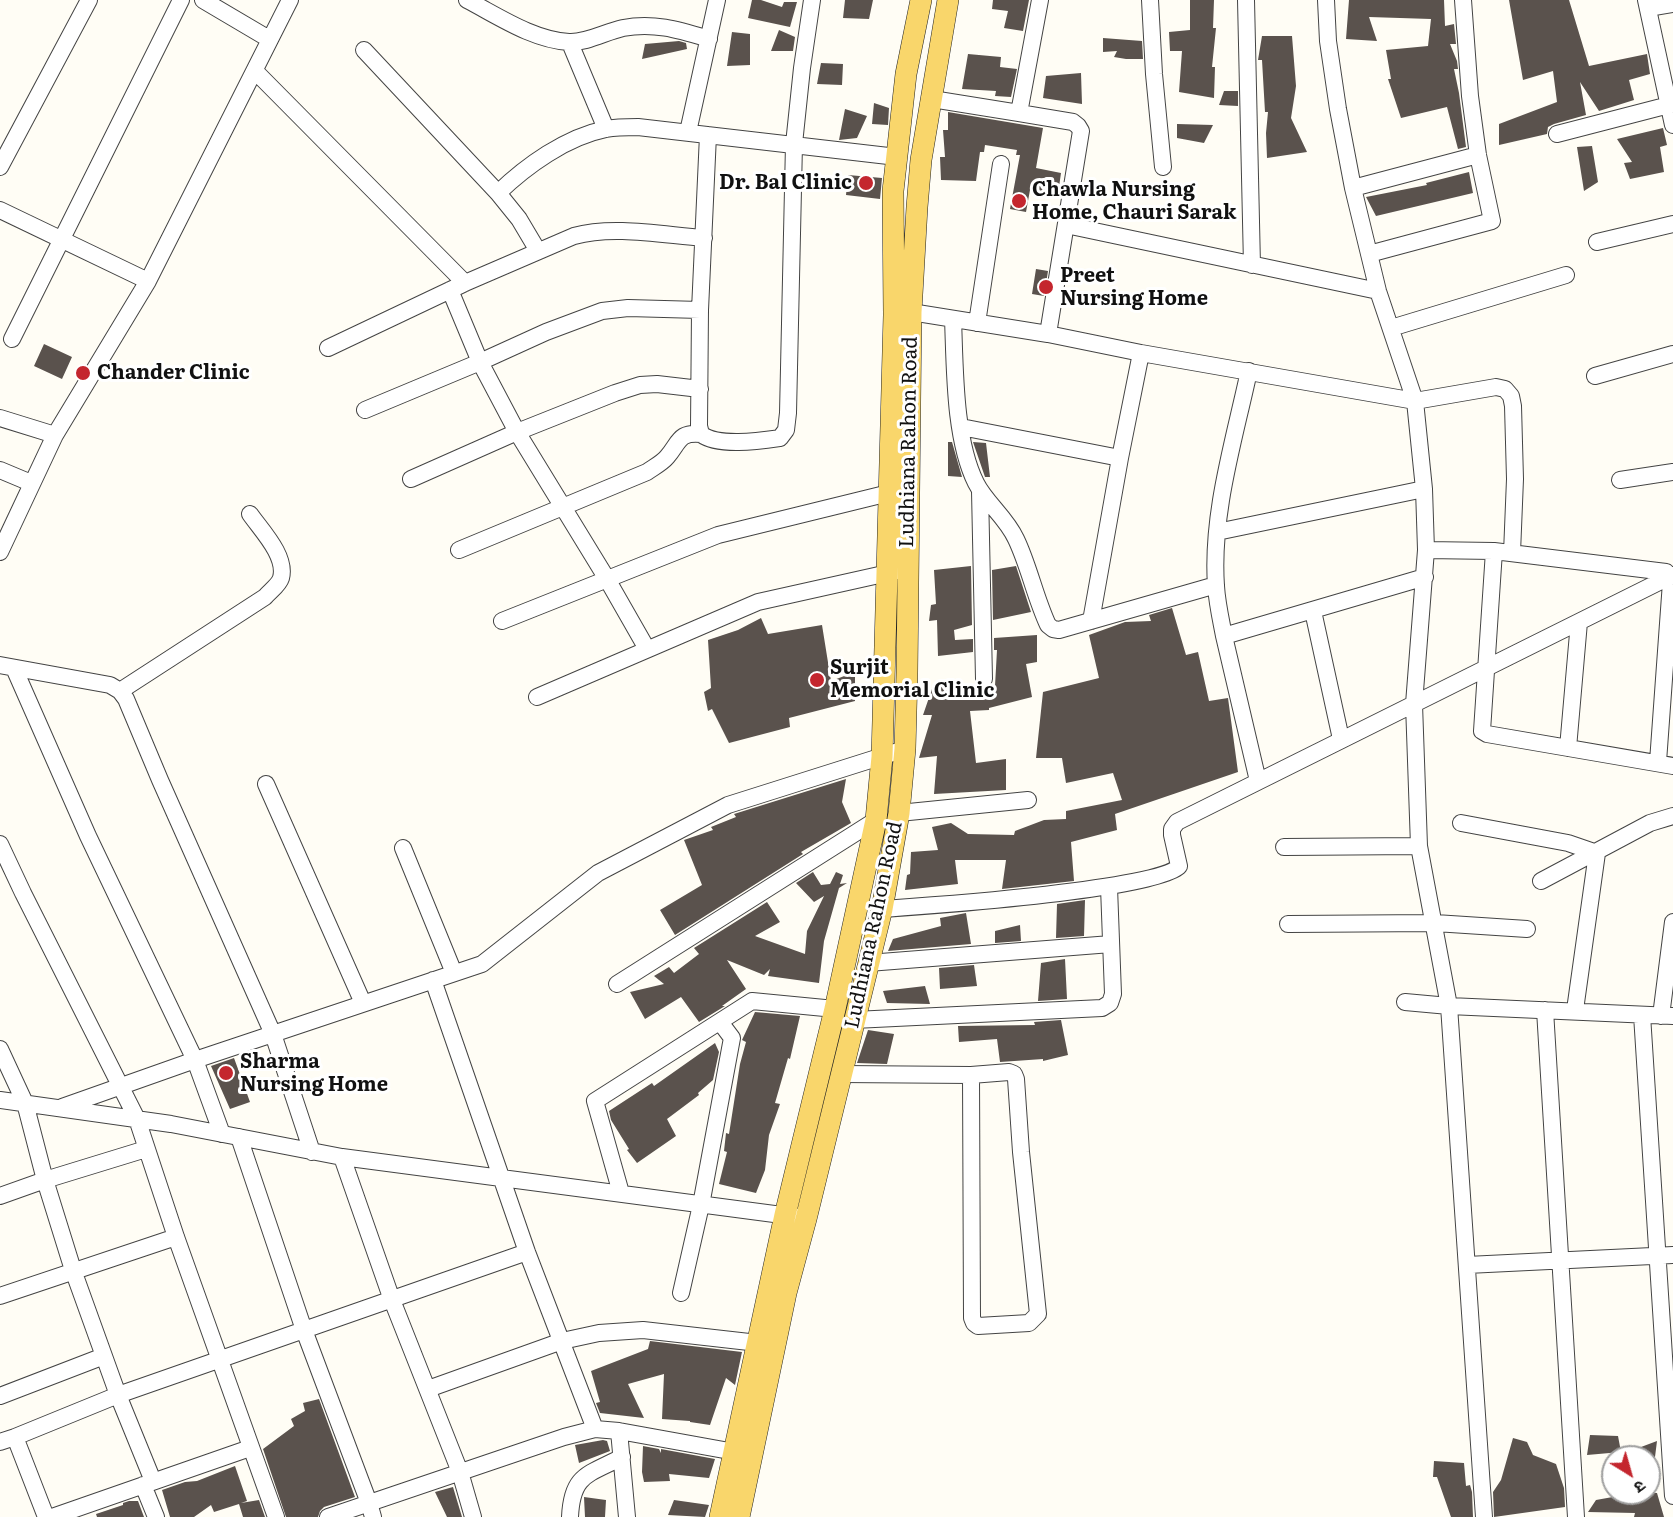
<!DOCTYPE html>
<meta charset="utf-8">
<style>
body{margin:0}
#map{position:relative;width:1673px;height:1517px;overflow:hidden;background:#fffdf5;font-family:Literata,"Noto Sans Devanagari",serif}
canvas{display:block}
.north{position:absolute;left:1601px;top:1445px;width:60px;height:60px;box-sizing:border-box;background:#fff;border:2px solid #a0a0a0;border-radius:50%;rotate:143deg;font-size:16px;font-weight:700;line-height:24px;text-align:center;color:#111}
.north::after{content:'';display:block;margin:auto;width:21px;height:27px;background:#c4262e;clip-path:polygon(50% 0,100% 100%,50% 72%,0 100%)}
</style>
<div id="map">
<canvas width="1673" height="1517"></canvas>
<div class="north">उ</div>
</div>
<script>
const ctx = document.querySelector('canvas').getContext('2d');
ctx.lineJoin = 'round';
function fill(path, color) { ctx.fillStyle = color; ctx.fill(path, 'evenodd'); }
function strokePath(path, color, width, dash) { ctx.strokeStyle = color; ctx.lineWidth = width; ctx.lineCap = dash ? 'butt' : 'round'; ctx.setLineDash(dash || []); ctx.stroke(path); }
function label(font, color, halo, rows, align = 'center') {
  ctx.font = font + ' Literata,serif'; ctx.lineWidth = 6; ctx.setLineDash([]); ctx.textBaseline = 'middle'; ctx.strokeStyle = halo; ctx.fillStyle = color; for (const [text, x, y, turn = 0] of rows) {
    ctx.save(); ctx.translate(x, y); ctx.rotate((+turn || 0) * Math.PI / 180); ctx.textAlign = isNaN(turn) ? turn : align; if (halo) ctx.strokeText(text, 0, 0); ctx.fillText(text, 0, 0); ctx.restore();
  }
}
fill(new Path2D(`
 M752,0H761L782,7L784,2H797L790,27L748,18Z
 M845,0H873L869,19L843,18Z
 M993,0H1029L1023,31L1004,28L1008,11L992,9Z
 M1190,0H1214L1213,28H1216L1212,67H1215L1214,98L1179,92L1182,51H1170L1169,32L1190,30Z
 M1349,0H1444L1445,26L1454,24L1456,44H1450L1457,61L1458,69H1454L1459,93L1466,147L1458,149L1447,107L1401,118L1388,79H1391L1386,50L1428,46L1431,19L1369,17L1377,41L1346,39Z
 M1509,0H1569L1589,66L1647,54L1650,74L1629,80L1634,100L1599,111L1580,82L1586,115L1554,124L1548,127L1547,134L1499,145V124L1557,102L1553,71L1523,80Z
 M779,30L795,37L793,51H771Z
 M732,32L750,34V65L727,66Z
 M1262,36H1292L1296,86L1291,118L1307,152L1267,158L1266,133L1268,112H1265L1262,60H1258Z
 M1103,38L1142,41L1143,59H1126L1114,57L1117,51L1103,52Z
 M679,41L686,43L687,49L642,59L645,44Z
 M968,54L1001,57L1000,67L1017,69L1011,97L995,96L996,91L962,89Z
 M821,63L843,64L842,85L817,84Z
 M1081,73L1082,104L1043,98L1046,76Z
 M1224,91H1238V106L1219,105Z
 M874,103L889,108L888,125L872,124Z
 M845,109L867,116L857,138L839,140Z
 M948,112L1043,128L1036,168L1061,173L1058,194L1030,190L1026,212L1010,209L1020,155H1016L1017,150L985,145L984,152H980L976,181L941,180L940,157H945L943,130H948Z
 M1177,124L1213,125L1204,143L1177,138Z
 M1663,128L1667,145L1660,147L1664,172L1630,179L1624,163L1632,162L1617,139Z
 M1592,146L1598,182L1584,191L1577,147Z
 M1469,172L1473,193L1376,216L1366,197L1427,185L1426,183Z
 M848,175L882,178L880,199L846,195Z
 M1036,269L1048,271L1044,296L1032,294Z
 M44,344L72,357L62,379L34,366Z
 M948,442H952L962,477L948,476Z
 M973,442L986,443L990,477H985Z
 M971,566L972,625L954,630L955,640L973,639V652L938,656L937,620L929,621L931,605L936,604L934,570Z
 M1016,566L1031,612L993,620L992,570Z
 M1172,608L1186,655L1198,652L1209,701L1228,698L1238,772L1115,814L1117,830L1071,842L1074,881L1002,889L1006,860H955L958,884L905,890L907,875L910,874L911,852L938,850L932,827L951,823L968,834L1014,835L1015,831L1044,820L1066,819V811L1122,800L1113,773L1066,783L1062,758H1036L1043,692L1099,678L1089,635L1125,622L1151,621L1149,615Z
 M761,618L768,634L822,625L831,681L855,672V701L789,718L790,727L729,743L712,709L708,711L704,692L711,688L708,640L738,630Z
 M1037,635V662L1026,664L1032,697L989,708V710L970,711L976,763L1006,759V790L934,794L937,756L919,758L932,715H923L933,686H977L984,689L995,686L997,650H994V638Z
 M846,779L842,802L851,823L801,852L803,854L675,935L660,910L702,885L684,840L713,830L711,827L736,817L734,814Z
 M813,872L821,885L830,884L836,872L843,875L840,884L847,883L839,888L824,941L819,983L768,976L770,969L764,975L727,960L746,989L722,1006H725L699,1022L681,997L645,1019L630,992L664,984L654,976L669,967L674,973L699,954L694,948L767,902L780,922L755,936L805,954L807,931L824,896L814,902L796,883Z
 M1085,900L1084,936L1056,938L1057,904Z
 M966,913L971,944L888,951L893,939L941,926L940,918Z
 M1020,925L1021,941L995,943V931Z
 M1065,959L1067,999L1038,1001L1041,963Z
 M974,965L977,986L940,989L939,968Z
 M925,986L930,1004L887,1003L883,991Z
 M755,1012L800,1016L790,1059L788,1058L775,1103L780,1104L769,1135L765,1170L756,1193L719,1184L727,1152L724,1151L726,1133L729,1134L740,1064L746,1042L742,1040Z
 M1061,1020L1068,1055L1043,1061V1059L1000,1062L997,1039L959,1042L958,1026L1035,1025L1034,1022Z
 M868,1030L894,1034L887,1064L857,1063Z
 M715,1043L719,1052L713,1080L698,1093L699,1095L667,1119L676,1136L637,1163L627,1150L629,1149L611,1120L609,1111L652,1083L654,1086Z
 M234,1058L250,1102L230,1109L211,1066Z
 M650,1341L742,1352L735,1385L726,1378L710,1425L690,1422V1421L662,1419L664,1374L628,1384L644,1418L600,1413L596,1403L600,1402L591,1371L648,1349Z
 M319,1399L355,1497L324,1507L320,1511L318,1517H286L263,1449L294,1426L291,1419L305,1411L303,1403Z
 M1590,1435L1618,1436L1621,1452L1587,1455Z
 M1513,1438L1527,1442L1533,1455L1556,1464L1564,1488L1565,1507L1494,1517L1493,1492L1501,1480Z
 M603,1440L607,1441L610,1451L579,1463L575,1445Z
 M1657,1441L1655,1457H1617V1456Z
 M643,1446L659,1449L661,1453V1449L715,1459L709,1478L669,1474L670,1481L644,1482L642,1472Z
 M1434,1461L1464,1463L1466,1486L1470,1485L1472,1492L1473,1517H1451L1437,1477H1433Z
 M235,1466L247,1501L241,1503L259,1500L265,1517H243L239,1504L214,1512L211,1505L194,1517H170L162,1490L185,1482L197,1481Z
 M453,1487L462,1517H447L435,1492Z
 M1635,1493H1657L1664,1517H1634L1635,1513L1588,1512L1596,1500Z
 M584,1497L606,1500L605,1517H585Z
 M674,1500L709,1505L705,1517L668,1515Z
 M129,1501H138L144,1517H97L96,1514L123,1505V1503Z`), '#5a524d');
const minor = new Path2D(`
 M203,0L269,39
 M467,0C498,16 533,40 569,42C587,43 605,32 623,28C654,22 679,30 709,39
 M1150,0L1154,74L1163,167
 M1246,0L1252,265
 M1326,0L1328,41L1338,109L1353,188L1378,291L1415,401L1424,489L1426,550L1414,704L1419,846L1449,1006L1484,1517
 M1646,0L1673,125
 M1648,8L1673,4
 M570,43L606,129
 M364,50L498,193L519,219L538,251
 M255,71L465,283
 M932,99L1019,113L1040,0
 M1019,113L1073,122L1078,126L1081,131L1048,334
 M688,132L717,0
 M1557,134L1669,105
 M708,135L700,310L699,426L701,434C718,447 759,441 780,438L786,430L788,413L794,144L802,68L812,0
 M0,167L89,0
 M1353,188L1478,155
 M498,193C526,166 566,137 606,129C616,127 628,127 638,127L897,157
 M0,210L148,281
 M1066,225L1378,291
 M1597,242L1673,224
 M1369,254L1492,221L1478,155L1470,96L1463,0
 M450,290L480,362L517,432L607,579L647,649
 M911,312L1048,334L1141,353L1415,401L1496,387L1505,389L1511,396L1513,406L1515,479L1512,553
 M953,319C955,368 954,439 976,483C986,503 1006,517 1016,539C1029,566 1035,597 1048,625L1053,629L1059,630L1216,585
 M977,323L1001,164
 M1391,328L1566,275
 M12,339L181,0
 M328,348L465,283L574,236C613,225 663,235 704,238
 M1249,371C1234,441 1211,514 1216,586C1217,603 1221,620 1224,636L1425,577
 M1595,376L1673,354
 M365,410L480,362L546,332L602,311L628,308L700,310
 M0,418L55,435
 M961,427L1120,458
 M0,470L31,483
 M411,479L517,432L615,393L640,385L657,384L700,389
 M1620,480L1673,472
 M980,491L984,679
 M1217,532L1424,489
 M459,550L647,472C654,467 662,463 667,457C680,442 678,432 701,434
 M1426,550L1494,551L1666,572L1671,582L1658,762
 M1494,551L1482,731L1487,734L1673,766
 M0,552L55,435L148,281L290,0
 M1313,611L1341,739
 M502,621L718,535L889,493
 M1091,621L1120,458L1141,353
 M1224,636L1258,781
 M0,665L110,685L120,691L126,699L160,780L273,1034L312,1152
 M14,668L88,836L195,1060L222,1134
 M120,691L265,597C270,591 279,585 281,578C287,556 261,530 250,514
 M537,697L758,602L897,571
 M1568,748L1579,622
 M266,784L363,1003
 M899,813L1028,800
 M1461,823L1568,843L1597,853L1575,1010
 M0,844L23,893L137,1119L176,1237L276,1517
 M1284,847L1419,846
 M403,848L454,973
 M1541,881L1650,823L1673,816
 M882,909C924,906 1161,890 1179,866L1172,835V829L1177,822L1673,575
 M1288,924L1435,923L1527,929
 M868,963L1111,944
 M433,980L527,1252L595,1429
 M617,984L876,820
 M1405,1002L1449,1006L1673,1016
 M1545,1010L1576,1517
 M1642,1015L1673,1496
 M1661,1016L1673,922
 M854,1020L1102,1008L1110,1003L1113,994L1109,887
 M0,1049L25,1103L45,1180L73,1270L118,1395L153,1481
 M841,1074L971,1075L1009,1072L1014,1074L1016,1079L1021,1152L1038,1314L1029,1323L978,1326L974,1323L972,1318L971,1075
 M0,1100L171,1124L342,1157L797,1217
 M62,1107L195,1060L482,964L598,873L728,805L905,749
 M239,1137L304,1330L369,1503L373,1517
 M342,1157L392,1300L460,1472L473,1517
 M621,1193L595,1101L752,1001L835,1009
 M0,1196L45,1180L146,1149
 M1467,1265L1673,1255
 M681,1293L701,1205L732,1038L720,1022
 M0,1296L176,1237
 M428,1389L562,1341L599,1333L643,1330L758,1343
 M0,1396L104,1356
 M619,1431L627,1517
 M0,1442L15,1437
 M143,1485L156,1517
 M46,1517L15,1437L118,1395L527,1252
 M52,1517L250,1448
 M328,1517L564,1437L595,1429L619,1431L746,1454
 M570,1517C572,1474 588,1475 622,1457`);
const major = new Path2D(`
 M720,1517L785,1215L835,1009L876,820L882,757L894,315L893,191L906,74L921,0
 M739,1517L786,1293L806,1219L882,909L899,813L905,749L907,673L911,312L917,207L921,160L948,0`);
strokePath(minor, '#444', 18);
strokePath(major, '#222', 22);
strokePath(minor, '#fff', 16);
strokePath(major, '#f9d66b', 21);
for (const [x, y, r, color] of [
 [866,183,8,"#c4262e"],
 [1019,201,8,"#c4262e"],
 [1046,287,8,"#c4262e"],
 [83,373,8,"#c4262e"],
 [817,680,8,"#c4262e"],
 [226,1073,8,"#c4262e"]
]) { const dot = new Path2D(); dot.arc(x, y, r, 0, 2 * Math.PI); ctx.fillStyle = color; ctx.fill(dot); strokePath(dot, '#fff', 2); }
label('bold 20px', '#111', '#fff', [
 ["Dr. Bal Clinic",852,183,"right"],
 ["Chawla Nursing",1032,190],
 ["Home, Chauri Sarak",1032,213],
 ["Preet",1060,276],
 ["Nursing Home",1060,299],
 ["Chander Clinic",97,373],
 ["Surjit",830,668],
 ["Memorial Clinic",830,691],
 ["Sharma",240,1062],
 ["Nursing Home",240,1085]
], 'left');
label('20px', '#111', '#fff', [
 ["Ludhiana Rahon Road",909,442,-89],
 ["Ludhiana Rahon Road",874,925,-78]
]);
</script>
